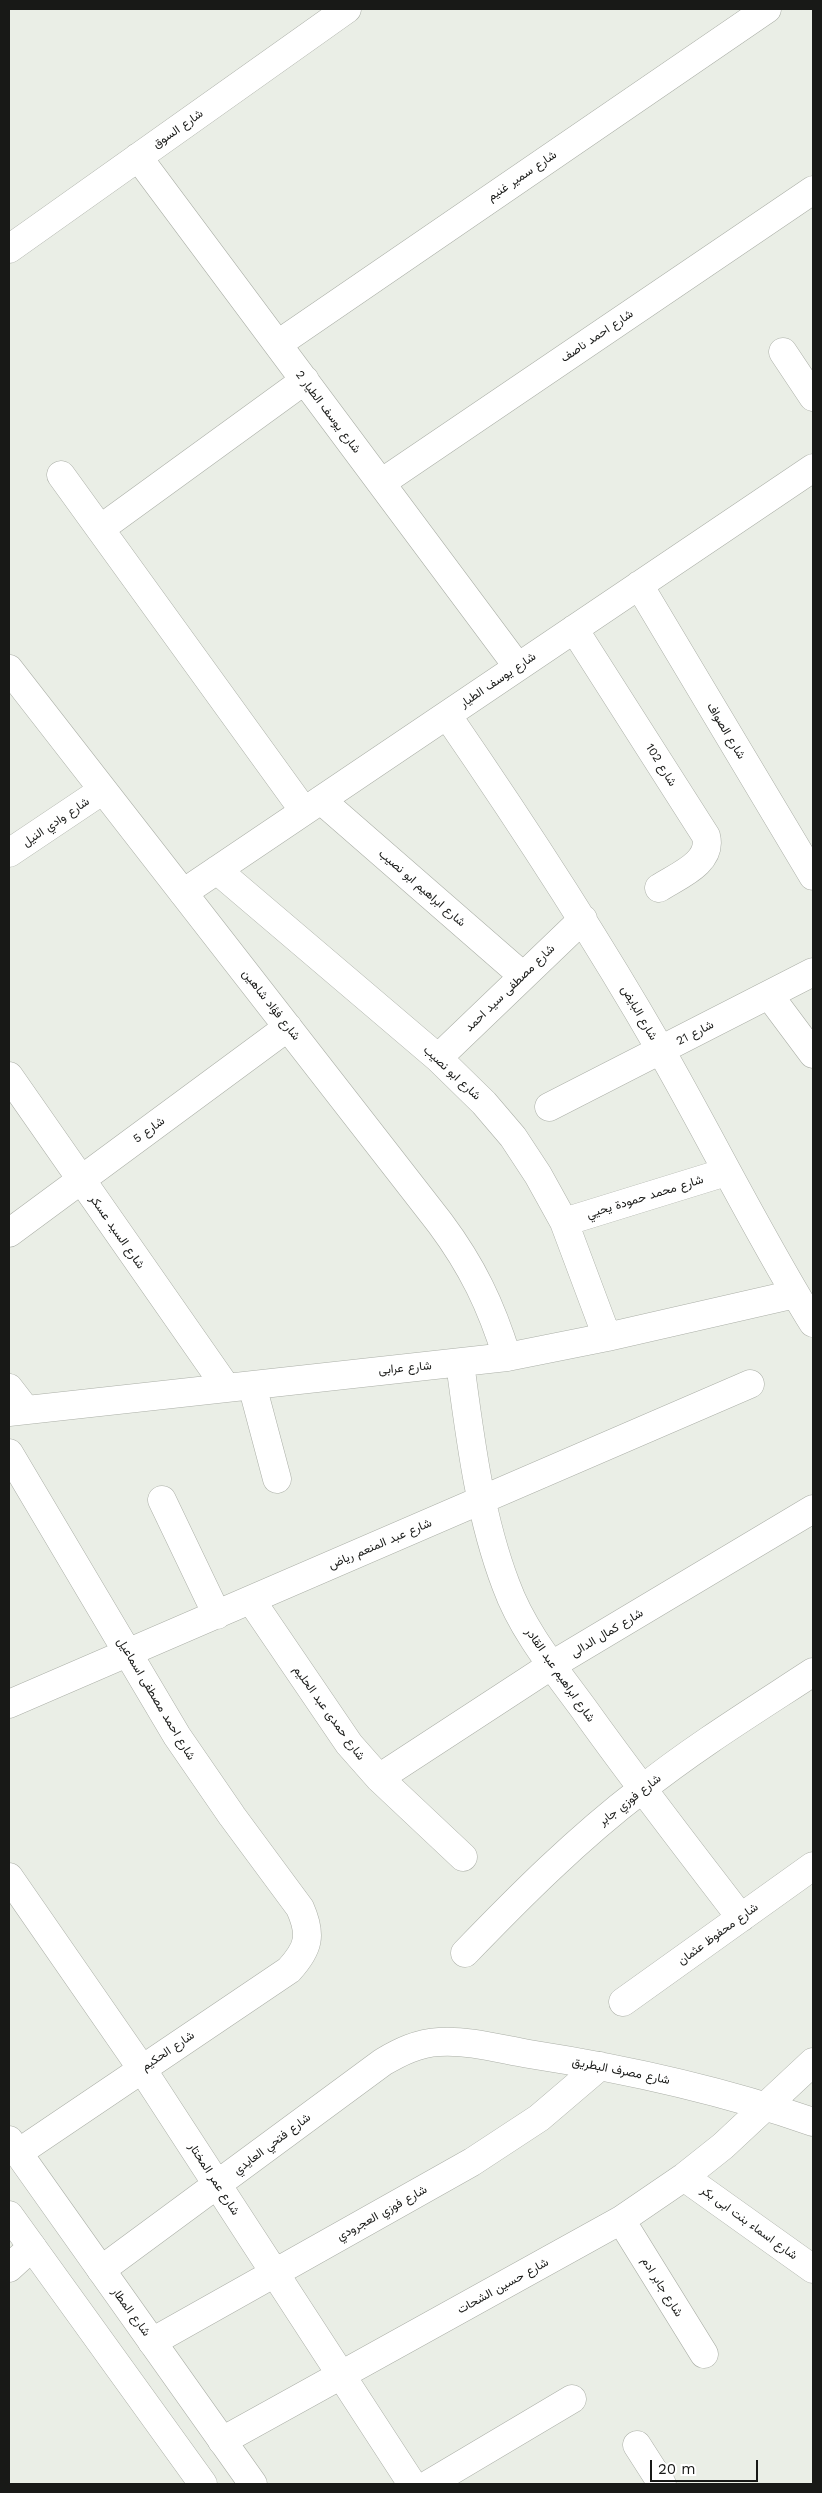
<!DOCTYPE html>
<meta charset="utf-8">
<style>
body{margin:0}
#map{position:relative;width:822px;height:2493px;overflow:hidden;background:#eaeee6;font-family:"Work Sans",sans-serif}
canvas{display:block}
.frame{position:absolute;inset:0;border:10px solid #181917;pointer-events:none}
.scale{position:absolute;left:650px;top:2460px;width:108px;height:22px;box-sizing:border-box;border:2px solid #181917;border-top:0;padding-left:6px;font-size:15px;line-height:18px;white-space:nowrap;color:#181917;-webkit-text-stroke:4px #fff;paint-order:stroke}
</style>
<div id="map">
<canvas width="822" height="2493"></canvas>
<div class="frame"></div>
<div class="scale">20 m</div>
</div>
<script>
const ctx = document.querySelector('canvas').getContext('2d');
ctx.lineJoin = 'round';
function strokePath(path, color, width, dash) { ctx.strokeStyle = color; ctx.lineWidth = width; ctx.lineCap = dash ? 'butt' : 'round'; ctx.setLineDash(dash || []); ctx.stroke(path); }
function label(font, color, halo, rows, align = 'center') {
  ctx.font = font + ' "Work Sans",Vazirmatn,sans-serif'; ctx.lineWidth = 4; ctx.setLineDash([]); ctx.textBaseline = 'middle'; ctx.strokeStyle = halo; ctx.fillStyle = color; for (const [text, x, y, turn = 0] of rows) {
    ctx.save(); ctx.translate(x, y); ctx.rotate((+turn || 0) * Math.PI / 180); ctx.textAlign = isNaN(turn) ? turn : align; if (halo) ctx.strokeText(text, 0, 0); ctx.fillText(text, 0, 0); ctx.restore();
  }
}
const minor = new Path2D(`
 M138,157L518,667
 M9,249L347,9
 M278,344L767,9
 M783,352L813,397
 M61,475L304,811
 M381,483L813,190
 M100,529L305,380
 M639,585L813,876
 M574,629L706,836C713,863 677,876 659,888
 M9,669L440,1223C472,1266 491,1305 507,1357
 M447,715C522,824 594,934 660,1049C712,1140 758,1234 813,1323
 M321,800L523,976
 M9,853L103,790
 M217,870L438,1058L484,1103L513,1137L538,1175L564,1222L607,1337
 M183,893L813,468
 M769,995L813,1054
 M438,1058L583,919
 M9,1076L226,1387
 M549,1107L813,972
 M564,1222L726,1172
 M9,1233L288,1027
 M460,1363C470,1437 479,1514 506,1585C523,1632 557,1672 586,1712C636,1782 689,1850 741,1918
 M252,1385L277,1479
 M9,1388L26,1410
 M9,1412L507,1357L607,1337L795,1294
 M9,1453L177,1736L232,1816L300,1908C312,1935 309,1948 289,1970L18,2153
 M162,1500L217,1615
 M251,1600L349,1744L379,1778L463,1857
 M9,1704L750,1384
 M379,1778L552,1665L813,1509
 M9,1877L142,2069L412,2484
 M465,1953C521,1895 577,1839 641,1790C695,1747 755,1710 813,1672
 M623,2002L813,1866
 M684,2177L813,2269
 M621,2220L704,2354
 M9,2268L32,2247
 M101,2270L383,2062C400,2052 418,2043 439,2042C469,2040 500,2049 529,2054C626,2069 721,2090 813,2122
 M152,2342L472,2162L539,2118L600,2066
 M222,2441L621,2220L684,2177L723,2146L813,2062
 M637,2445L662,2484
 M429,2484L572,2399`);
const tertiary = new Path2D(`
 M9,2140L253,2484
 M9,2215L203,2484`);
strokePath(minor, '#abafa7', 29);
strokePath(tertiary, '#abafa7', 29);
strokePath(minor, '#fff', 28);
strokePath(tertiary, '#fff', 28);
label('12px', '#181917', '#fff', [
 ["شارع السوق",178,129,-35],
 ["شارع سمير غنيم",522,176,-34],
 ["شارع احمد ناصف",597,336,-34],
 ["شارع يوسف الطيار 2",328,412,53],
 ["شارع يوسف الطيار",498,680,-34],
 ["شارع الصواف",726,731,59],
 ["شارع 102",661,765,58],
 ["شارع وادي النيل",56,822,-34],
 ["شارع ابراهيم ابو نصيب",422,888,41],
 ["شارع مصطفى سيد احمد",510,988,-44],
 ["شارع فؤاد شاهين",271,1005,52],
 ["شارع البايض",639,1013,60],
 ["شارع 21",695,1033,-27],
 ["شارع ابو نصيب",452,1073,43],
 ["شارع 5",149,1130,-36],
 ["شارع محمد حمودة يحيي",645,1197,-17],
 ["شارع السيد عسكر",117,1232,55],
 ["شارع عرابى",405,1368,-5],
 ["شارع عبد المنعم رياض",380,1544,-23],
 ["شارع كمال الدالى",607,1633,-31],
 ["شارع ابراهيم عبد القادر",560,1675,55],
 ["شارع احمد مصطفى اسماعيل",156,1699,59],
 ["شارع حمدى عبد الحليم",329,1713,54],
 ["شارع فوزي جابر",630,1800,-38],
 ["شارع محفوظ عثمان",718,1934,-36],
 ["شارع الحكيم",168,2051,-34],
 ["شارع مصرف البطريق",621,2071,11],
 ["شارع فتحي العايدي",272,2144,-37],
 ["شارع عمر المختار",214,2179,57],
 ["شارع فوزي العجرودي",382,2213,-29],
 ["شارع اسماء بنت ابى بكر",749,2223,36],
 ["شارع حسين الشحات",503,2286,-29],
 ["شارع جابر ادم",662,2287,58],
 ["شارع المطار",131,2312,54]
]);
</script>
